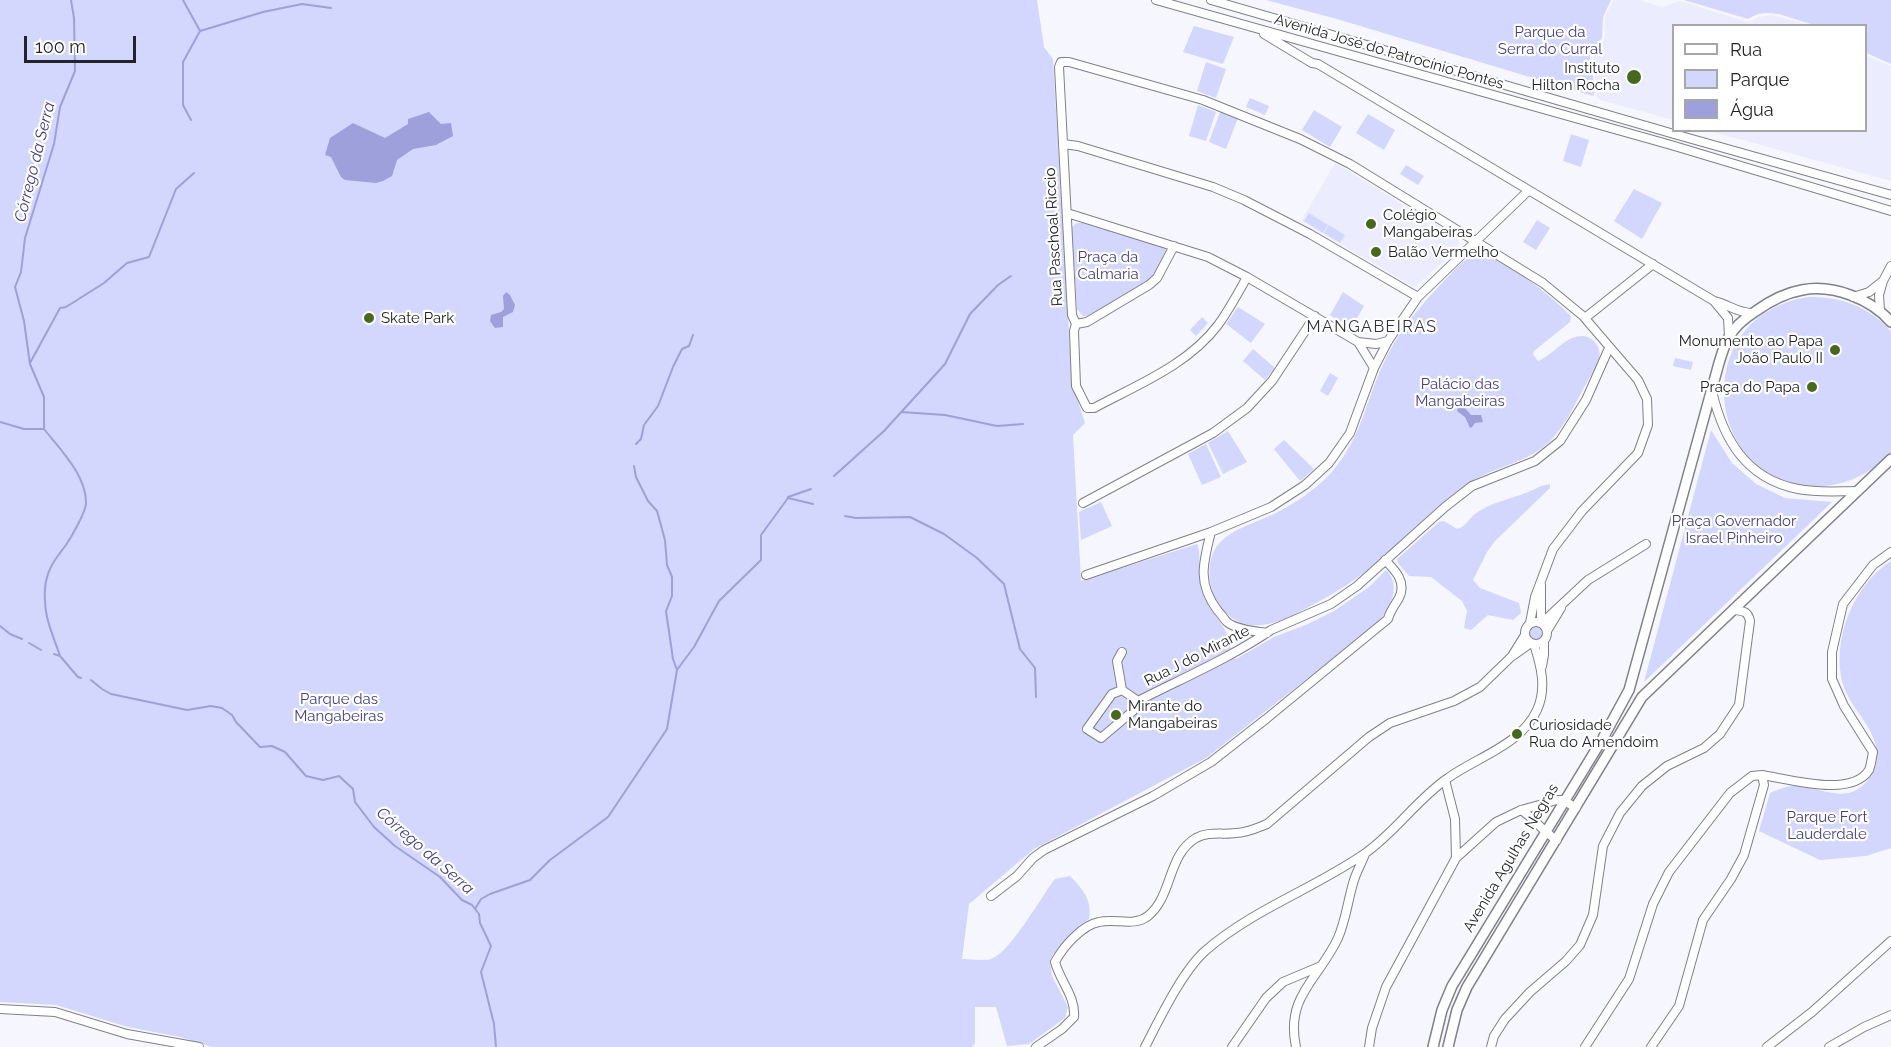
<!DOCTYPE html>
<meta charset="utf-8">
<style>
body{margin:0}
#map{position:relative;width:1891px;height:1047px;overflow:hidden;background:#f5f6fe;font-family:Raleway,sans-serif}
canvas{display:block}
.legend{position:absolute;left:1672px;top:24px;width:195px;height:108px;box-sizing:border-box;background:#fff;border:2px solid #a7a7a9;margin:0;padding:8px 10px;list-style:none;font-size:18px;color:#232427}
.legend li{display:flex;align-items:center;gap:12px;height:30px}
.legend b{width:30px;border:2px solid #a7a7a9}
.scale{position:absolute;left:24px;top:36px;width:112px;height:27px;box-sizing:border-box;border:3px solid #232427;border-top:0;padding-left:8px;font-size:18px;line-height:21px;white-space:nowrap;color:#232427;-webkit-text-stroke:4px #fff;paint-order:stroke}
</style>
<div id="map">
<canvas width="1891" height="1047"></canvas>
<ul class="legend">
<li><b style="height:8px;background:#fff"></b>Rua</li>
<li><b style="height:16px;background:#d3d6fd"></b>Parque</li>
<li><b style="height:16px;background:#9da0db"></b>Água</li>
</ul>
<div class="scale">100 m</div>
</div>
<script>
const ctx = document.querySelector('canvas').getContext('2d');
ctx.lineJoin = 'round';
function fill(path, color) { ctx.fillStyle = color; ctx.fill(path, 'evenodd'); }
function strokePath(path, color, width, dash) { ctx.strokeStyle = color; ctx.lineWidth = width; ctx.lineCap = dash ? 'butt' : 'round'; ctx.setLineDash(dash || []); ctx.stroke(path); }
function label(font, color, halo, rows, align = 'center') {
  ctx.font = font + ' Raleway,sans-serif'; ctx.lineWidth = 4.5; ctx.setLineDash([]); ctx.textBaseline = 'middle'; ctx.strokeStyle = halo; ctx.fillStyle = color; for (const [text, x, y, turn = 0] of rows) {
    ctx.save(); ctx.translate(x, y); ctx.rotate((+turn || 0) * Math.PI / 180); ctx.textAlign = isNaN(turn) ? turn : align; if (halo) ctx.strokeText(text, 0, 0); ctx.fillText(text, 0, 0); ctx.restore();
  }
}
fill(new Path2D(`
 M1613,0H1640L1662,7L1680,1L1748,22L1758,17L1772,15L1810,25L1674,26L1673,120L1597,99L1593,55L1605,38V17Z
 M1866,56L1891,66V181L1710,131L1866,130Z
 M1335,163L1458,238L1459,243L1457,250L1414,287L1301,221Z`), '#ebedfe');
fill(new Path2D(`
 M0,0H1037L1044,47L1053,59L1072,383L1085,423L1073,435L1081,581L1197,544C1202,551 1197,582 1203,595C1210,614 1236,634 1230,655L1236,659L1274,637L1308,624L1334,611L1369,587L1386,570C1402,585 1390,609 1378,623L1206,758L1034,849L969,904L962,959C970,959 983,961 991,959C1010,953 1041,897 1055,879L1070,876C1082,888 1093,901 1089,919L1079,926L1053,954L1050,961L1052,976L1068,1007L1065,1018L1029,1044L1007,1046L996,1007H975V1043L972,1047H212L180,1037L128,1027L56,1005L0,1002Z
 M1266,0H1611L1603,17L1602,38L1590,56L1595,91L1593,96L1337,19Z
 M1684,0H1891V64L1866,53V26C1850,26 1833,28 1817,25C1794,22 1771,4 1748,19Z
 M1194,26L1234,37L1223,64L1183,52Z
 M1206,62L1226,69L1216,98L1197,91Z
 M1250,98L1269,106L1265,115L1246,107Z
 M1198,105L1216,112L1206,141L1189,136Z
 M1314,110L1342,127L1330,147L1302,130Z
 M1220,112L1238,118L1226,149L1209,142Z
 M1368,114L1395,130L1384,150L1356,133Z
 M1571,134L1589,140L1581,167L1563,161Z
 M1406,165L1424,176L1418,185L1400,174Z
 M1634,189L1662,203L1642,239L1614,221Z
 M1309,213L1328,225L1323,233L1304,221Z
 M1537,220L1550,228L1536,250L1523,242Z
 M1076,223H1084L1164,247L1166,249C1167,280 1111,304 1089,316H1083L1077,309L1072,228Z
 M1329,225L1345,235L1340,243L1324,233Z
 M1476,255C1500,253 1555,299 1571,316L1570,322L1534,351L1533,354L1538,361C1554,355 1564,336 1583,336C1594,337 1602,349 1599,359C1597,367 1591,375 1587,382C1576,402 1567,423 1551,440C1529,463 1495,466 1469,483C1434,506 1405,538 1374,565C1352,583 1328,597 1303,610C1283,621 1255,633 1234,619C1222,612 1213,599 1211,586C1202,534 1241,530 1276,513C1296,503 1316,489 1331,473C1364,435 1366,397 1387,356C1402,327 1422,304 1444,281C1454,271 1462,259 1476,255Z
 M1343,292L1364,306L1351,329L1330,315Z
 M1808,297C1841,296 1869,307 1891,331V452C1873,472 1850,484 1823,486C1706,493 1683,317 1808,297Z
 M1238,307L1265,324L1251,343L1226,324Z
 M1202,317L1208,323L1196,336L1190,330Z
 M1253,349L1275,368L1265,380L1243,361Z
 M1675,358L1693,362L1691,370L1673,366Z
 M1330,373L1338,378L1328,396L1320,391Z
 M1711,430L1732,463L1756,484L1785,498L1832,502L1644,682Z
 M1228,431L1247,462L1223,474L1208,443Z
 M1284,440L1314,469L1300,481L1274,449Z
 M1206,444L1221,477L1202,485L1188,454Z
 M1550,484V488L1495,541L1487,552L1473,580L1480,588L1519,603L1521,613L1513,620L1488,615L1471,630L1464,628L1467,611L1462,601L1431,577L1409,576L1398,563L1397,559L1439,522L1444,521L1457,529C1466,527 1468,519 1475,514C1492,501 1514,499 1533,490C1539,487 1543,485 1550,484Z
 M1101,502L1112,526L1081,540L1079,512Z
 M1891,561V848L1866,856L1820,860L1759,831L1770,793C1777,790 1784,787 1792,786C1813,784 1838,802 1858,789C1866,784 1872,776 1875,767C1886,731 1846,710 1841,676C1834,634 1855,584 1891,561Z
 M1527 633a9 9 0 1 1 18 0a9 9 0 1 1-18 0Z`), '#d3d6fd');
fill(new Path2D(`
 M429,112L441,124L451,123L453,136L436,145L413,149L397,160L392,176L383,181L376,183L345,180L341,177L331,157L325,155L330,138L353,123L385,138L408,124V119Z
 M506,292L510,295L515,305L513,312L503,317V327L495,328L490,321L491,315L501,312L504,309L503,296Z
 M1458,406H1463L1471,415H1481L1483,422L1475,423L1472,427L1470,428L1465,417L1457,411Z`), '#9da0db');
strokePath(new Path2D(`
 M183,0L200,31L183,62V105L191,120
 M200,31L263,12L302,4L331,8
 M30,363L60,308L66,307L104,283L127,263L149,257L176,189L194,173
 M901,412L945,415L997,426L1023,424
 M0,422L24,429H44C60,449 87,476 86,504C85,513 72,536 66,545C55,559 46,571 45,589C43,616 52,632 60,656
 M44,429V397L30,364L24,321L15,287L21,272L25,238L54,144L60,107L75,71L74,18L71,0
 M636,444L641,439L644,425L658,406L673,367L682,349L689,346L693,335
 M834,476L884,431L945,364L970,314L998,285L1011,276
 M788,497L811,489
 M845,516L856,518L910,517L944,534L977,558L1004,584L1020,649L1035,668L1036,697
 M0,626L10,634L22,639
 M29,643L41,650
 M54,654L60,656L78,677L81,678
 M677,670L694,647L719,601L761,560V535L788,498L813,504
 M91,680L102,689L111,694L187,710L211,706L222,708L232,715L236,722L260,747L272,746L285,752L306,776L323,780L339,776L353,789L355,802L374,827L395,846L440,877L462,900L472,905L479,914L480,923L491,946L481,972L494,1024L496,1047
 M475,909L481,899L490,894L530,880L550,860L608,817L667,729L677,670L673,659L666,611L672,596V577L667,565L665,540L657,511L648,501L636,477L634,466`), '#9da0db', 2);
const minor = new Path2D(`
 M1156,0L1671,145L1891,211
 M1211,0L1674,134L1891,195
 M1264,34L1312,63L1318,64L1714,301
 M1063,144L1078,146L1213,187L1244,200L1310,234L1418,297
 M1067,213L1208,257L1247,277L1358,342
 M1247,277C1238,293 1229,310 1218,325C1188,365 1137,385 1094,408H1087L1076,386L1074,331L1076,324L1072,315L1059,67L1061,62H1069L1203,100L1300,139L1350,164L1543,283L1583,316L1638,380L1647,399L1648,425L1638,453L1582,511L1553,549L1535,597L1530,623
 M1883,281L1891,266
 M1853,297L1869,292L1883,281L1879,295L1880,311
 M1585,318L1653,264
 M1076,324L1087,322L1149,285L1157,278L1174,246
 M1729,336L1728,318L1714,301C1728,304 1737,313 1752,313
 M1374,368L1358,342L1376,344L1388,341
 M1712,391C1723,439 1746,479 1798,489C1818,493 1839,491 1858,491
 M1083,503L1213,433L1247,408L1272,381L1315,316
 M1211,532C1203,563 1197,584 1218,611C1221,614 1224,619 1227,622C1237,630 1255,631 1267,633
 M1086,575L1211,532L1271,507L1305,485L1329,463L1350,433L1374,368L1388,341L1418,297L1528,191
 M1525 633a11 11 0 1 1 22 0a11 11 0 1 1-22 0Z
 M1541,623V585
 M1542,623L1588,580L1646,544
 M1547,631L1561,608
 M1512,656L1525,635
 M1542,666L1544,655V641
 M1122,690L1138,701L1133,711L1101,738L1087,729L1112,694Z
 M1122,690L1117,661L1122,652
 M1138,701C1183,678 1230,658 1271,630L1331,604L1357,586L1445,507L1472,486L1535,461L1560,441L1586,400L1609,348
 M1521,810C1535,819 1543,832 1557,840
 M1456,858L1496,822L1521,810L1557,800H1563L1576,808
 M991,896L1017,876L1033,858L1044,850L1153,796L1211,762L1266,719L1388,619C1390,611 1395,605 1399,598C1407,582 1395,570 1385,560
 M0,1009L55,1012L127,1034L199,1047
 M1036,1047L1062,1029L1074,1017C1076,997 1060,981 1055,962C1063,947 1082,925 1099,922C1115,918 1134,927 1148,916C1173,896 1167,855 1196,838C1209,831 1221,835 1236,833C1247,833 1257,828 1267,824L1369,737L1390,723L1454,701L1480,687L1511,657L1531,643
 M1145,1047C1160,1018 1182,972 1205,951C1252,910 1313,889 1364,854C1395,833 1417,799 1448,778C1477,757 1521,745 1537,710C1547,688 1541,666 1534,644
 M1232,1047L1266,998L1283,982L1321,966
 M1296,1047C1285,996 1319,979 1338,938C1346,920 1348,899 1354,880C1357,871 1362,862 1365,854
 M1369,1047L1372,1028L1386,987L1456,858L1455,819L1445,780
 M1491,1047L1494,1036L1505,1019L1530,992L1566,961L1580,945L1593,915L1603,846L1620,813L1642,786L1667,766L1704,748L1720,734L1739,705L1750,621C1748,611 1743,611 1734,610
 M1585,1047L1629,979L1653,904L1669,872L1730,793L1752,776L1762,775C1789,779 1852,798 1869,770C1871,765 1872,757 1873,752L1844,706L1832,679V652L1843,604L1873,565L1891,552
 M1651,1047L1679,1006L1703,920L1731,879L1744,855L1764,785L1762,775
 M1767,1047L1812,1012L1891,941
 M1829,1047L1864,1027L1891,1015`);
const tertiary = new Path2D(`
 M1433,1047L1442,1010L1452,986L1603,738L1629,690L1719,363C1722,354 1724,345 1729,337C1735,326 1745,318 1756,311C1770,301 1785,293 1802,290C1833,284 1871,299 1891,322
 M1448,1047L1457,1010L1467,987L1642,697L1891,459`);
strokePath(minor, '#7f8089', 10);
strokePath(tertiary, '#7f8089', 12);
strokePath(minor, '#fff', 8);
strokePath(tertiary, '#fff', 9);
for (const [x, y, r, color] of [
 [1634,77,8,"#48681e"],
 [1371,224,6,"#48681e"],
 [1376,252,6,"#48681e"],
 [369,318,6,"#48681e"],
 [1835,350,6,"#48681e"],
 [1812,387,6,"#48681e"],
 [1116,715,6,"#48681e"],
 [1517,734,6,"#48681e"]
]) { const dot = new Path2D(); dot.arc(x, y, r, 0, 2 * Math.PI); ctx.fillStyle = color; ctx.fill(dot); strokePath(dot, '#fff', 2); }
label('15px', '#444188', '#fff', [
 ["Parque da",1550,32],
 ["Serra do Curral",1550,49],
 ["Praça da",1108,257],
 ["Calmaria",1108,274],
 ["Palácio das",1460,384],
 ["Mangabeiras",1460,401],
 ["Praça Governador",1734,521],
 ["Israel Pinheiro",1734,538],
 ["Parque das",339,699],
 ["Mangabeiras",339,716],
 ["Parque Fort",1827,817],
 ["Lauderdale",1827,834]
]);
label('15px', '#232427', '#fff', [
 ["Avenida José do Patrocínio Pontes",1389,52,16],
 ["Rua Paschoal Riccio",1054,237,-93],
 ["Rua J do Mirante",1197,656,-27],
 ["Avenida Agulhas Negras",1511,858,-59]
]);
label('15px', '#232427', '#fff', [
 ["Instituto",1620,68,"right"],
 ["Hilton Rocha",1620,85,"right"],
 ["Colégio",1383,215],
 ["Mangabeiras",1383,232],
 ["Balão Vermelho",1388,252],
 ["Skate Park",381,318],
 ["Monumento ao Papa",1823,341,"right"],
 ["João Paulo II",1823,358,"right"],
 ["Praça do Papa",1800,387,"right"],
 ["Mirante do",1128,706],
 ["Mangabeiras",1128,723],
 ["Curiosidade",1529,725],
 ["Rua do Amendoim",1529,742]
], 'left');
label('italic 16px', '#3f3c83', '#fff', [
 ["Córrego da Serra",35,162,-76],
 ["Córrego da Serra",425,851,41]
]);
ctx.letterSpacing = '1.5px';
label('16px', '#31323a', '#fff', [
 ["MANGABEIRAS",1372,327]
]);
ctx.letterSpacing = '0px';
</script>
